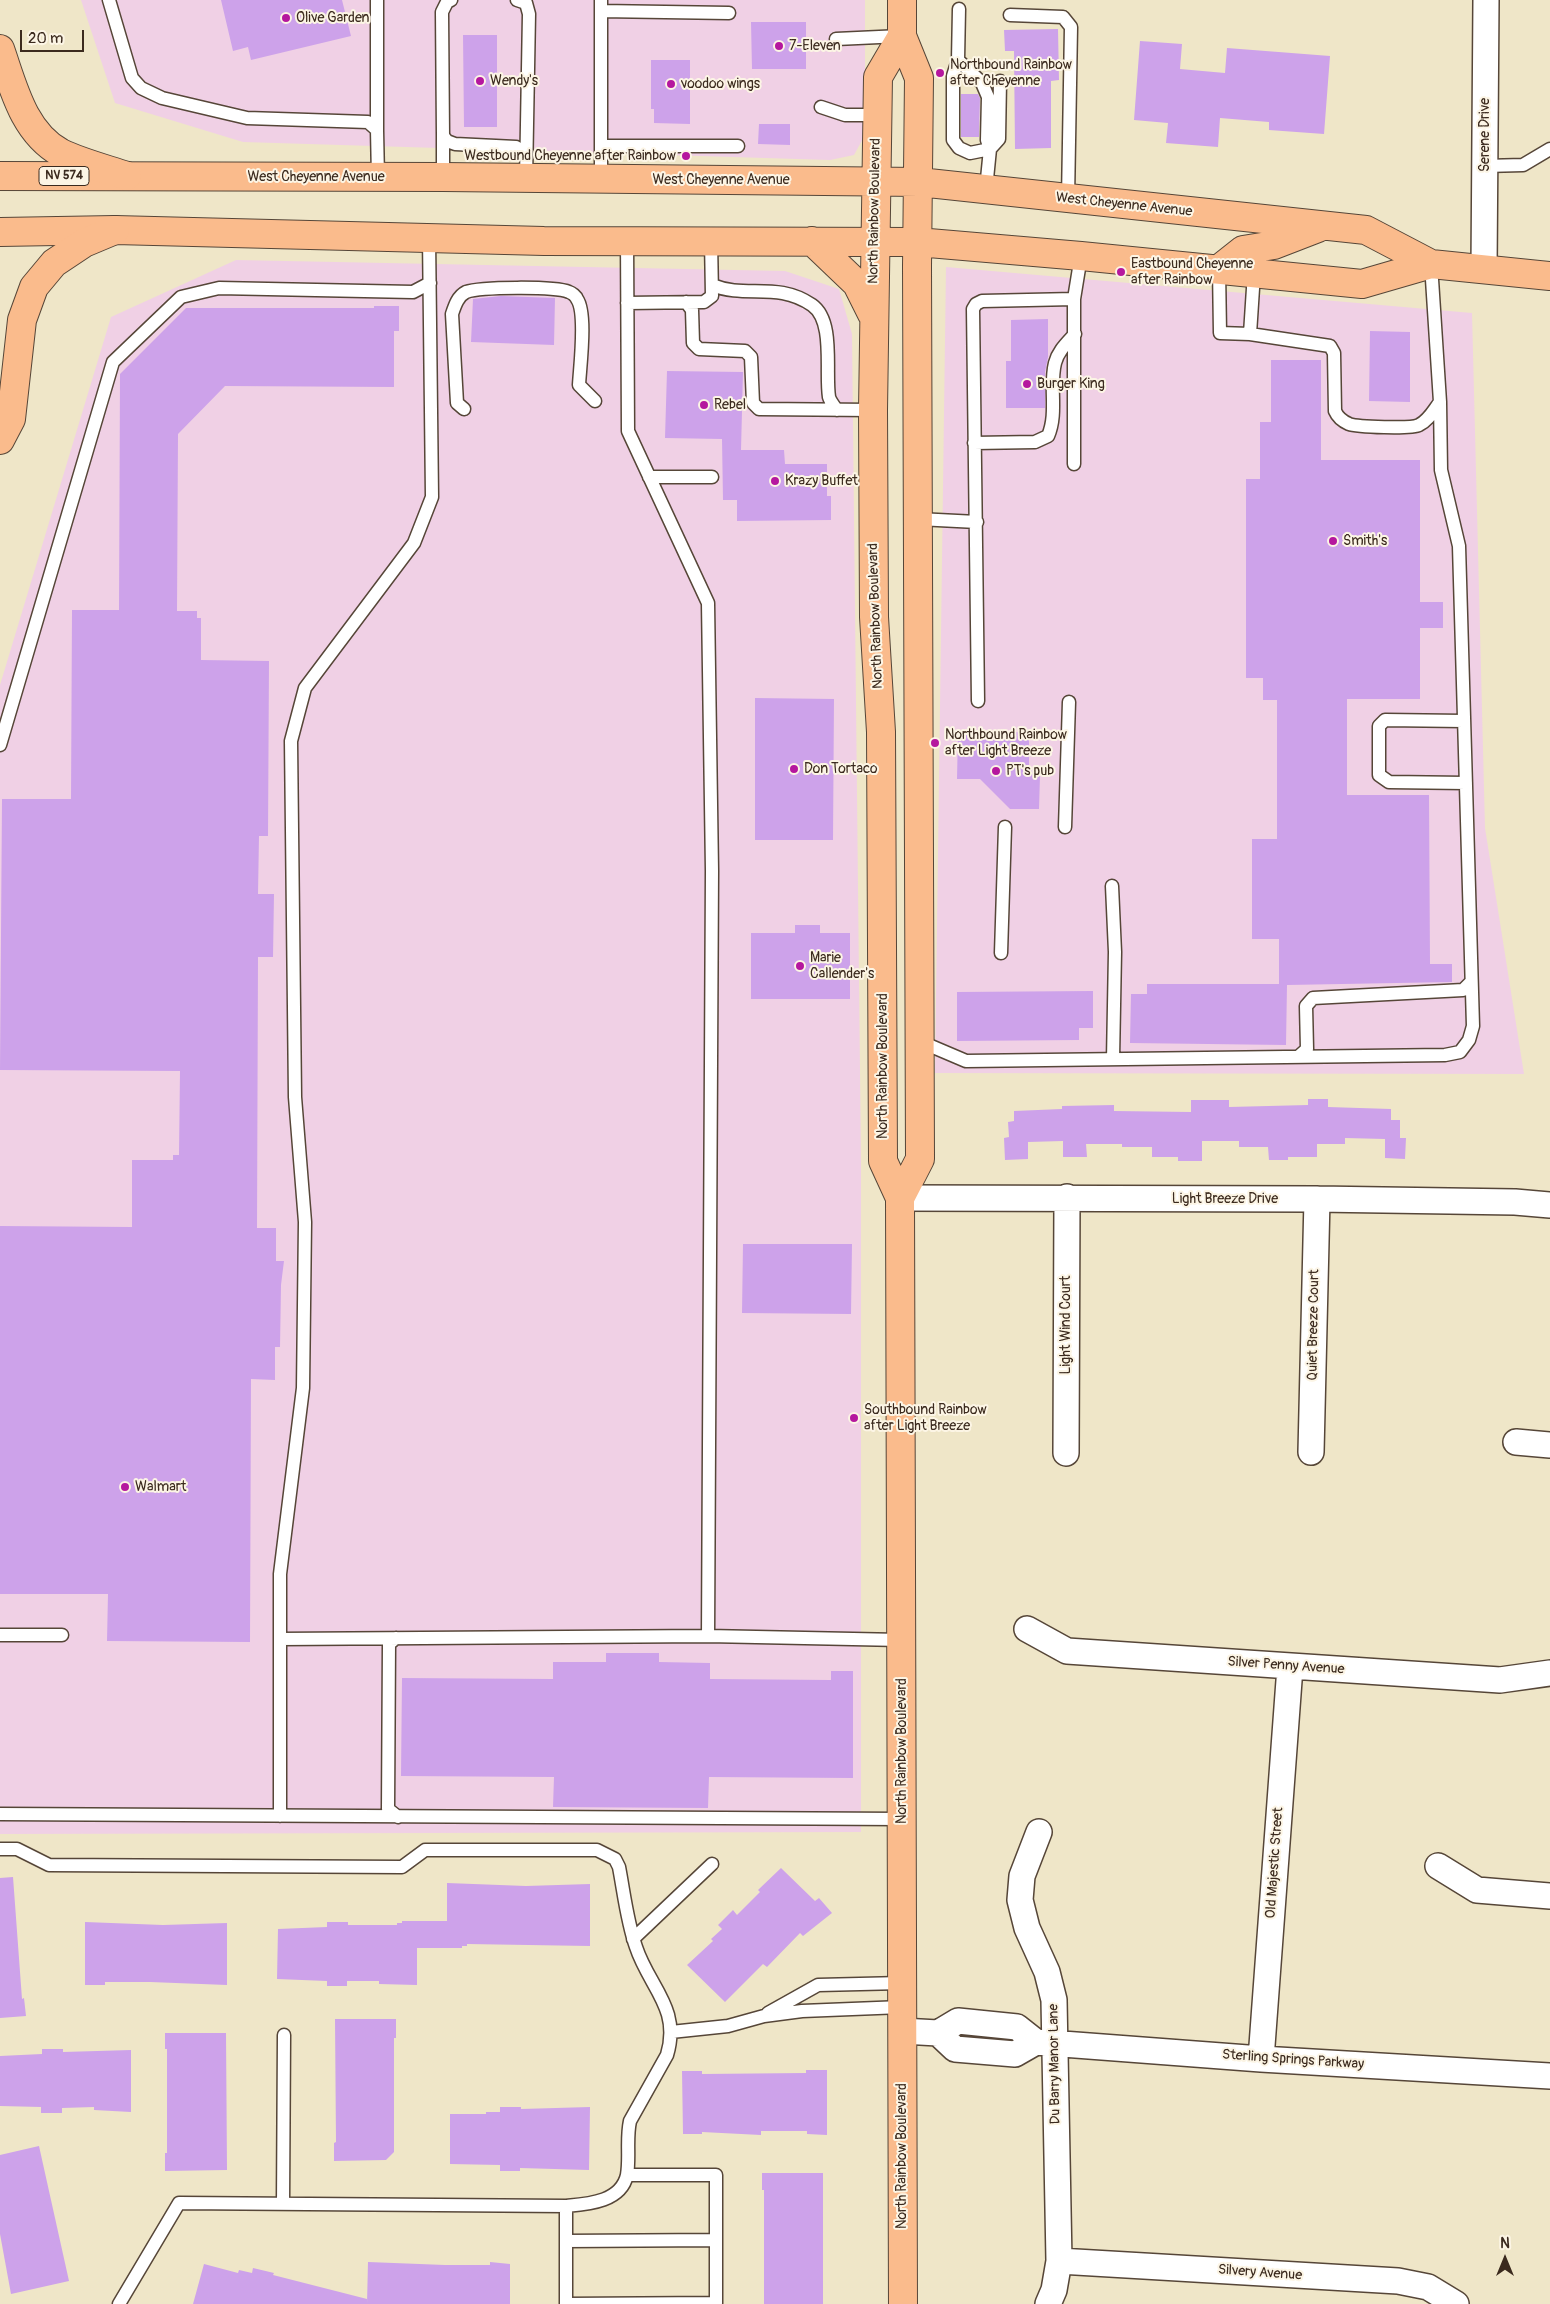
<!DOCTYPE html>
<style>
body{margin:0}
#map{position:relative;width:1550px;height:2304px;overflow:hidden;background:#efe6c8;font-family:Pangolin,sans-serif}
canvas{display:block}
.north{position:absolute;left:1480px;top:2234px;width:50px;height:50px;-webkit-text-stroke:4px #fcf5e5;paint-order:stroke;rotate:0deg;font-size:14px;font-weight:700;line-height:20px;text-align:center;color:#3b2a1e}
.north::after{content:'';display:block;margin:auto;width:18px;height:22px;background:#3b2a1e;clip-path:polygon(50% 0,100% 100%,50% 72%,0 100%)}
.scale{position:absolute;left:20px;top:30px;width:64px;height:22px;box-sizing:border-box;border:2px solid #3b2a1e;border-top:0;padding-left:6px;font-size:15px;line-height:18px;white-space:nowrap;color:#3b2a1e;-webkit-text-stroke:4px #fcf5e5;paint-order:stroke}
</style>
<div id="map">
<canvas width="1550" height="2304"></canvas>
<div class="north">N</div>
<div class="scale">20 m</div>
</div>
<script>
const ctx = document.querySelector('canvas').getContext('2d');
ctx.lineJoin = 'round';
function fill(path, color) { ctx.fillStyle = color; ctx.fill(path, 'evenodd'); }
function strokePath(path, color, width, dash) { ctx.strokeStyle = color; ctx.lineWidth = width; ctx.lineCap = dash ? 'butt' : 'round'; ctx.setLineDash(dash || []); ctx.stroke(path); }
function label(font, color, halo, rows, align = 'center') {
  ctx.font = font + ' Pangolin,sans-serif'; ctx.lineWidth = 4; ctx.setLineDash([]); ctx.textBaseline = 'middle'; ctx.strokeStyle = halo; ctx.fillStyle = color; for (const [text, x, y, turn = 0] of rows) {
    ctx.save(); ctx.translate(x, y); ctx.rotate((+turn || 0) * Math.PI / 180); ctx.textAlign = isNaN(turn) ? turn : align; if (halo) ctx.strokeText(text, 0, 0); ctx.fillText(text, 0, 0); ctx.restore();
  }
}
fill(new Path2D(`
 M81,0H865V135L854,155L830,160L243,142L115,103Z
 M236,260L785,271L839,289L852,334L861,1163V1832L0,1834V685L111,317Z
 M946,267L1472,313L1485,828L1524,1074L935,1073Z`), '#f0d0e5');
fill(new Path2D(`
 M221,0H342L351,36L251,60L248,47L233,51Z
 M751,22H806V69H752Z
 M1058,29L1059,80L1051,81V148L1015,149L1014,51H1005L1004,30Z
 M463,35H497V127H464Z
 M1140,41L1182,44L1180,69L1225,73L1227,48L1330,56L1324,134L1269,130V122L1220,118L1218,147L1166,143L1168,123L1134,120Z
 M651,60H690V124L654,123V109H651Z
 M961,94H978L980,98L979,137H961Z
 M759,124H790V145L758,144Z
 M501,296L555,298L554,345L471,342L473,299Z
 M374,306H399V331H394V387L225,386L178,434L177,611H197V618H201V660L269,661L268,836H259L258,894H274L273,957H258L257,1228H276V1261H284L281,1285L280,1347H275V1380L251,1379L250,1642L107,1641L108,1594H0V1226L132,1227V1160H173V1155H179L180,1071L0,1070L2,799H71L72,610H119L120,374L186,308H374Z
 M1048,319V357L1045,372V408H1006V361H1011V320Z
 M1370,331L1410,332V402L1369,401Z
 M1271,360H1321V460H1420V602H1443V628H1420V699H1347V795H1429L1430,964H1452V982L1287,985L1286,1045L1130,1043L1131,994H1147V984H1279V939H1252V839H1277V700H1263V678H1246V479H1260V422H1271Z
 M667,371L743,372L741,450H784L785,464H827V496H831V520L737,521V500H723L722,439L665,438Z
 M755,698L834,699L833,840H755Z
 M958,732H1029V766L1040,776L1039,809H1010L980,779H957Z
 M795,925H820V933H850V999H751V933H795Z
 M1093,991V1028H1079V1040L957,1041V992Z
 M1308,1099H1328V1107L1391,1109V1120H1400V1138H1406L1405,1159L1385,1158V1139L1345,1138V1144H1317V1157H1288V1160H1269L1268,1147H1239V1141H1202V1161H1178V1157H1152V1147H1122V1144H1086L1087,1157H1063V1141L1028,1142V1159L1005,1160L1004,1138L1009,1137L1008,1122L1014,1121V1111L1062,1109V1106L1114,1105V1111L1191,1112V1100H1229V1107L1308,1105Z
 M743,1244H852L851,1314L742,1313Z
 M606,1653H659V1662L710,1663V1679L831,1680V1671H853V1778L709,1777L708,1808L553,1807L554,1777L401,1776L402,1678L553,1679V1662H606Z
 M781,1868L815,1901L819,1898L832,1913L803,1936L800,1933L767,1967L763,1964L725,2002L687,1965L713,1941L711,1939L722,1929L718,1925L733,1910L737,1915L760,1892L758,1890Z
 M13,1877L22,1999L24,1998L26,2016L0,2018V1878Z
 M447,1883L526,1886L590,1884V1946L467,1944V1946H462V1948H417V1985L379,1984V1981H347V1986H327V1981L277,1979L278,1929L327,1927V1922H348V1925H397V1923H402V1921H447Z
 M85,1922L163,1925L227,1923V1985L150,1982H105V1985H85Z
 M335,2019H396V2038H394V2152L386,2160L334,2161V2143L336,2142Z
 M165,2033H226L227,2170L165,2171V2153H167V2049H165Z
 M42,2049H63V2052L131,2050V2112L94,2110V2107L62,2108V2113H41V2107L0,2106V2056L42,2054Z
 M806,2070H827V2135L807,2134V2131H761V2135L702,2132V2134H683L682,2071H702V2074L806,2073Z
 M500,2107H521V2109L590,2107L589,2170L520,2168V2171H500V2165L450,2164V2114H486V2112H500Z
 M39,2146L69,2281L11,2294L0,2234V2155Z
 M762,2173H823V2304H764V2190H762Z
 M368,2262L445,2265H490V2262L510,2264V2304H367Z
 M204,2264L238,2273L239,2270L252,2273L253,2268L274,2273L273,2275L367,2299V2304H193Z`), '#cda2ea');
const lane = new Path2D(`
 M109,0L132,78L141,88L162,98L247,118L368,122L377,130L378,178
 M377,0V130
 M451,0L447,2L442,12L443,136L447,141L455,144L516,147L525,153
 M517,0L526,3L529,14L526,179
 M601,0V179
 M959,9L958,60L953,76V140L959,148L970,153L990,149L999,139L1000,81
 M601,11L729,13
 M1010,15L1063,17L1071,27L1068,199
 M836,39L901,36
 M958,60L982,83L988,97L987,140L990,149L986,189
 M821,107L845,115H877
 M602,146H738
 M1485,166L1523,165L1550,149
 M443,177V136
 M627,240L628,431L708,603L712,871L708,1636
 M1219,269L1220,333L1250,334L1330,346L1334,353L1335,411C1338,418 1342,421 1349,424C1357,427 1412,429 1419,425C1429,420 1433,411 1440,402
 M712,285C746,299 777,281 812,305C835,321 825,371 829,397C830,401 834,406 837,410
 M686,302L692,310L693,343L699,349L745,351L751,357L753,403L759,409L873,410
 M627,303L704,302L712,296L711,240
 M1250,334L1254,273
 M464,409L457,403L452,314C455,305 458,296 466,292C480,287 554,286 569,292C572,293 576,296 577,299C587,313 580,366 579,385L595,401
 M974,443L1035,442L1048,436C1058,413 1049,387 1055,363C1058,351 1067,343 1075,334
 M1074,464V299L1081,256
 M649,477H712
 M918,519L977,522
 M978,701L973,309L976,304L982,301L1074,299
 M1464,721L1385,720L1379,726V775L1389,782L1466,783
 M0,745L113,362L181,297L219,288L413,292L430,283
 M1065,827L1069,702
 M1112,886L1115,952L1113,1059
 M1001,953L1005,827
 M919,1041L966,1061L1445,1055L1460,1052L1469,1040L1473,1026L1459,546L1441,470L1440,402L1431,264
 M1298,1057L1307,1049L1306,1006L1313,998L1463,990L1471,982
 M0,1635H62
 M396,1638L389,1644L388,1809L398,1817
 M280,1639L708,1636L901,1640
 M0,1814L902,1819
 M280,1816V1574L303,1388L305,1222L295,1097L291,741L305,688L414,543L432,497L429,237
 M0,1849H17L49,1865L402,1867L425,1850H597L615,1859L619,1867C624,1893 627,1922 636,1947C649,1987 681,2008 667,2055L630,2121C626,2139 630,2157 627,2175C621,2202 588,2204 566,2206L179,2203L119,2304
 M633,1939L712,1864
 M768,2013L818,1985L902,1983
 M671,2032L728,2026L764,2016L802,2011L902,2007
 M283,2204L284,2035
 M566,2206V2304L716,2303V2175H627
 M566,2241L716,2240`);
const street = new Path2D(`
 M1484,269L1486,0
 M900,1198L1317,1199L1515,1202L1550,1205
 M1516,1442L1550,1445
 M1311,1452L1317,1199
 M1066,1453L1067,1197
 M1027,1629L1067,1651L1500,1680L1550,1673
 M1039,1832L1022,1876L1020,1900L1027,1928L1047,1972L1054,2000L1059,2261L1054,2290L1048,2304
 M1438,1866L1477,1890L1550,1896
 M902,2031L938,2033L958,2021L1017,2027L1036,2042
 M938,2033L955,2049L1015,2054L1036,2042L1261,2059L1550,2076
 M1261,2059L1290,1667
 M1059,2261L1398,2281L1428,2287L1456,2304`);
const primary = new Path2D(`
 M902,36L878,77L873,410L874,617L881,732L883,1161L900,1198L903,2304
 M0,176L443,177L919,182L1366,230L1431,264L1550,276
 M0,232L115,230L544,241L917,242L1081,256L1362,284L1431,264
 M812,241L857,284L872,314
 M1219,269L1243,250L1274,245L1318,228
 M900,1198L920,1159L917,266L919,78L902,36V0`);
const highway = new Path2D(`
 M0,49C13,86 23,132 61,153C82,163 106,169 127,176
 M0,440L11,419L22,320L34,287L54,263L84,243L115,230`);
strokePath(lane, '#564638', 15);
strokePath(street, '#564638', 28);
strokePath(primary, '#564638', 30);
strokePath(highway, '#564638', 30);
strokePath(lane, '#fff', 12);
strokePath(street, '#fff', 25);
strokePath(primary, '#fabb8c', 28);
strokePath(highway, '#fabb8c', 28);
for (const [x, y, r, color] of [
 [286,18,5,"#b5179e"],
 [779,46,5,"#b5179e"],
 [940,73,5,"#b5179e"],
 [480,81,5,"#b5179e"],
 [671,84,5,"#b5179e"],
 [686,156,5,"#b5179e"],
 [1121,272,5,"#b5179e"],
 [1027,384,5,"#b5179e"],
 [704,405,5,"#b5179e"],
 [775,481,5,"#b5179e"],
 [1333,541,5,"#b5179e"],
 [935,743,5,"#b5179e"],
 [794,769,5,"#b5179e"],
 [996,771,5,"#b5179e"],
 [800,966,5,"#b5179e"],
 [854,1418,5,"#b5179e"],
 [125,1487,5,"#b5179e"]
]) { const dot = new Path2D(); dot.arc(x, y, r, 0, 2 * Math.PI); ctx.fillStyle = color; ctx.fill(dot); strokePath(dot, '#fcf5e5', 2); }
for (const [x, y, w] of [
 [64,176,50]
]) { const box = new Path2D(); box.roundRect(x - w / 2, y - 9.5, w, 19, 4); ctx.fillStyle = '#fcf5e5'; ctx.fill(box); strokePath(box, '#3b2a1e', 1); }
label('bold 12px', '#3b2a1e', null, [
 ["NV 574",64,176]
]);
label('14px', '#3b2a1e', '#fcf5e5', [
 ["Olive Garden",296,18],
 ["7-Eleven",789,46],
 ["Northbound Rainbow",950,65],
 ["after Cheyenne",950,81],
 ["Wendy's",490,81],
 ["voodoo wings",681,84],
 ["Westbound Cheyenne after Rainbow",676,156,"right"],
 ["Eastbound Cheyenne",1131,264],
 ["after Rainbow",1131,280],
 ["Burger King",1037,384],
 ["Rebel",714,405],
 ["Krazy Buffet",785,481],
 ["Smith's",1343,541],
 ["Northbound Rainbow",945,735],
 ["after Light Breeze",945,751],
 ["Don Tortaco",804,769],
 ["PT's pub",1006,771],
 ["Marie",810,958],
 ["Callender's",810,974],
 ["Southbound Rainbow",864,1410],
 ["after Light Breeze",864,1426],
 ["Walmart",135,1487]
], 'left');
label('14px', '#3b2a1e', '#fcf5e5', [
 ["Serene Drive",1485,135,-90],
 ["West Cheyenne Avenue",316,177],
 ["West Cheyenne Avenue",721,180],
 ["West Cheyenne Avenue",1124,205,6],
 ["North Rainbow Boulevard",875,211,-89],
 ["North Rainbow Boulevard",876,616,-92],
 ["North Rainbow Boulevard",883,1066,-90],
 ["Light Breeze Drive",1225,1199],
 ["Light Wind Court",1066,1325,-90],
 ["Quiet Breeze Court",1314,1325,-89],
 ["Silver Penny Avenue",1286,1666,4],
 ["North Rainbow Boulevard",902,1751,-90],
 ["Old Majestic Street",1275,1863,-86],
 ["Sterling Springs Parkway",1293,2060,4],
 ["Du Barry Manor Lane",1055,2064,-91],
 ["North Rainbow Boulevard",902,2156,-90],
 ["Silvery Avenue",1260,2273,4]
]);
</script>
